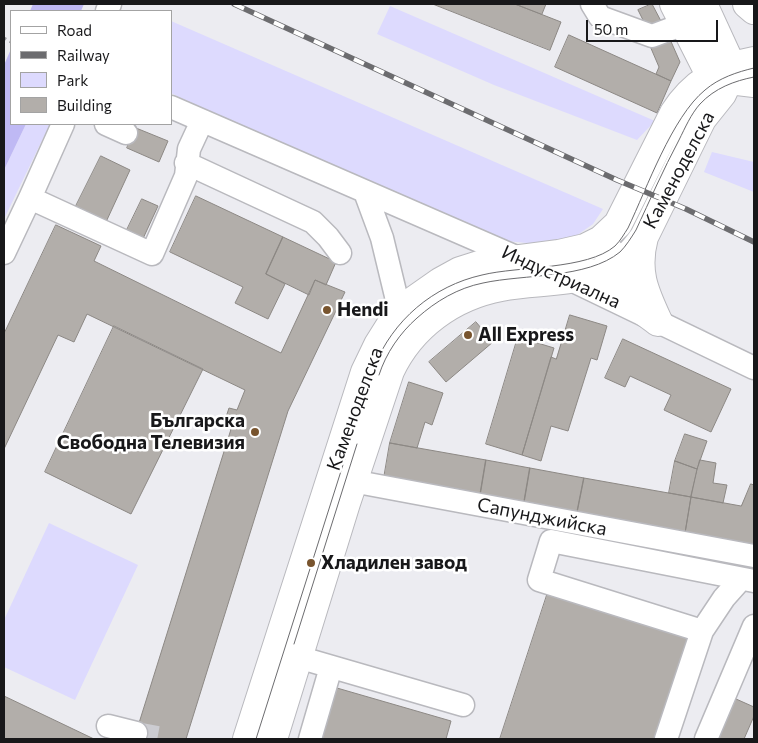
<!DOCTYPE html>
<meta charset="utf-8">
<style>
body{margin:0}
#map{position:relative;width:758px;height:743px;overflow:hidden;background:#ececf1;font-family:Commissioner,sans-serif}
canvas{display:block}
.frame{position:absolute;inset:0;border:5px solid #18181a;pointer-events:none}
.legend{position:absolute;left:10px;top:10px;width:162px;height:115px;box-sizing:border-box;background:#fff;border:1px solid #a3a3a3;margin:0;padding:6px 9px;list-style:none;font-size:15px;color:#18181a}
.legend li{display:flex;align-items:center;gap:10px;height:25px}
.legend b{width:25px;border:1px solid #a3a3a3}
.scale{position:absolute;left:586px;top:20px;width:132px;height:22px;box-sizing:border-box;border:2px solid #18181a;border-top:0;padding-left:6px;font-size:15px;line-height:18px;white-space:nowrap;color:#18181a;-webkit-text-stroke:4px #fff;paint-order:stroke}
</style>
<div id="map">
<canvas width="758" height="743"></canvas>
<div class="frame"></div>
<ul class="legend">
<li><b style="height:6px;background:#fff"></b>Road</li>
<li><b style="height:6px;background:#6c6c6f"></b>Railway</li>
<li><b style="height:14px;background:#dddafe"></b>Park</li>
<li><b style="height:14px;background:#b2aeaa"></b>Building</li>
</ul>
<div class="scale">50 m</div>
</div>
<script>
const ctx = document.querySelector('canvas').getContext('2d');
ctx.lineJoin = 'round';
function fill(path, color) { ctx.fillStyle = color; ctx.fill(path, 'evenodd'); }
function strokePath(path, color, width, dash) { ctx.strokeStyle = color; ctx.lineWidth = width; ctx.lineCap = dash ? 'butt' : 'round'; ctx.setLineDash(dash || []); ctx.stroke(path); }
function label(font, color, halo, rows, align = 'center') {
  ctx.font = font + ' Commissioner,sans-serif'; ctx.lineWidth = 5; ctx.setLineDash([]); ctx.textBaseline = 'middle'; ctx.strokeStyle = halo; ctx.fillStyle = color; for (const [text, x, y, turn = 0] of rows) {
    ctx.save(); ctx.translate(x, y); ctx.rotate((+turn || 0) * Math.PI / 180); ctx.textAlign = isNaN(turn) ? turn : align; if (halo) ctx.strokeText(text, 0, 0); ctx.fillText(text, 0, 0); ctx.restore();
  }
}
fill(new Path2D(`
 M390,6L655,121L637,140L494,85L377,34Z
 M171,21L603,209L593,224L576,236L538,244L506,241L206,110L171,93Z
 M26,124H50L4,219V170Z
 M712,152L754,162V192L704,172Z
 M49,523L138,565L75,700L4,667V620Z`), '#dddafe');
fill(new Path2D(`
 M33,4H84L81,11H30Z
 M11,49V124H26L4,170V65Z`), '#bfb9f4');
const building = new Path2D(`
 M433,4H515L561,22L550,50Z
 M515,4H546L542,14Z
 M652,4L662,23L648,30L638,10Z
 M569,35L671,81L657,113L555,67Z
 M669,37L680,62L671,81L656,74L659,67L650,46Z
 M136,128L168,141L159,162L127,148Z
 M101,156L130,170L106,222L75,208Z
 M196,196L283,237L266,274L285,284L268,319L235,303L243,287L170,252Z
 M142,199L158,206L141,243L124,236Z
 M56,225L101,246L94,261L281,353L315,280L345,292L288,411L186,739H134L232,426L224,423L229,408L237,410L245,390L87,314L74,342L58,335L4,449V334Z
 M283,237L336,262L326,285L315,280L309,295L266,274Z
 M570,315L607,326L597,360L591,358L568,431L551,426L541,461L522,455L551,357L556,359Z
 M476,322L493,342L446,382L429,362Z
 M114,326L203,369L131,514L45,472Z
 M518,337L554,348L522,455L486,444Z
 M623,339L731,389L711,432L664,410L671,395L630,376L625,387L605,378Z
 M409,382L443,393L432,425L425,422L417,448L390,443Z
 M685,434L707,441L697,469L675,461Z
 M390,443L486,460L480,496L384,478Z
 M486,460L530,468L524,503L480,496Z
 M700,460L716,463L713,483L727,485L723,503L691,497Z
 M675,461L697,469L691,497L669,493Z
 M530,468L584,478L577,513L524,503Z
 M584,478L691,497L685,533L577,513Z
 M751,484L754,485V545L685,533L691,497L741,506Z
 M548,592L690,638L657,739H500Z
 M337,688L451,721L446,739H322Z
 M4,696L94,739H4Z
 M736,699L754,707V716L744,739H717Z`);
fill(building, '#b2aeaa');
strokePath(building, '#8c8884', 1);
strokePath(new Path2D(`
 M136,733L168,739`), '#ccccd1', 22, [22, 11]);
const minor = new Path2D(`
 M592,4L600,17L652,36L684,24
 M107,11L110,4
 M171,107L523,260
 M106,124L126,133
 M186,163L313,222L328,237L340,253
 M365,192L382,238L403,325
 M30,198L63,124
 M4,253L30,198L152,254L186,176L189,149L202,121
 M563,276L754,368
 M336,478L754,556
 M702,631L539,580L551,541L754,581
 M284,653L463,705
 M108,726L136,733
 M310,739L331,667
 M666,739L702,631L724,598L741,579
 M706,739L754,626`);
const major = new Path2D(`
 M674,4L710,75L721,79L754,83
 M747,4L754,10
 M644,237C635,271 644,291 658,321
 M610,252C605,286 634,304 658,322
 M247,739L365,372L378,345L400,310L440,282L460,271L482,264L559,254L585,248L601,240L618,224L674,113C693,83 720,67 754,61
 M273,739L346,503L390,371C411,326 453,296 501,287C542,279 593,285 626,258C633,252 639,244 644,237L702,119L722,94L731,75L732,67L703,4`);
strokePath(minor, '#b9b9be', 25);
strokePath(major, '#b9b9be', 30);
strokePath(new Path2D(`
 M4,38L11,42`), '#9b9b9f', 3, [2.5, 4]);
strokePath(minor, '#fff', 22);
strokePath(major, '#fff', 28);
strokePath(new Path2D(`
 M379,375C386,353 400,333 417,318C436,301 458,288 483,283C524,274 587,279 620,252C626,246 631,238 636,230C650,200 663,170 679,140C685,128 691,114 700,104C715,88 734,81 754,77
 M294,644L357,444
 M256,739L374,367C393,320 433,286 482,275C518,266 587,270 615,246C621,240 624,234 628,228C647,188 672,117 705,90C719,78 737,72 754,68`), '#6c6c6f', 1);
const rail = new Path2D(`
 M234,4L617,180L686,209L754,242`);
strokePath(rail, '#6c6c6f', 5.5);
strokePath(rail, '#fff', 4, [11]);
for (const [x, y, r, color] of [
 [327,310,5,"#78542e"],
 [468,335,5,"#78542e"],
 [255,432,5,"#78542e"],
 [311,563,5,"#78542e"]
]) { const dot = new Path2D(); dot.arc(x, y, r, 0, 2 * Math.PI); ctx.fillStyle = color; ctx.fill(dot); strokePath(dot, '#fff', 2); }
label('19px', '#18181a', '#fff', [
 ["Каменоделска",679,170,-62],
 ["Индустриална",561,277,24],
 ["Каменоделска",355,409,-70],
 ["Сапунджийска",542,517,11]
]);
label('bold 19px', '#18181a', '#fff', [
 ["Hendi",337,310],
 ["All Express",478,335],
 ["Българска",245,421,"right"],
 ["Свободна Телевизия",245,443,"right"],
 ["Хладилен завод",321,563]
], 'left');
</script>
